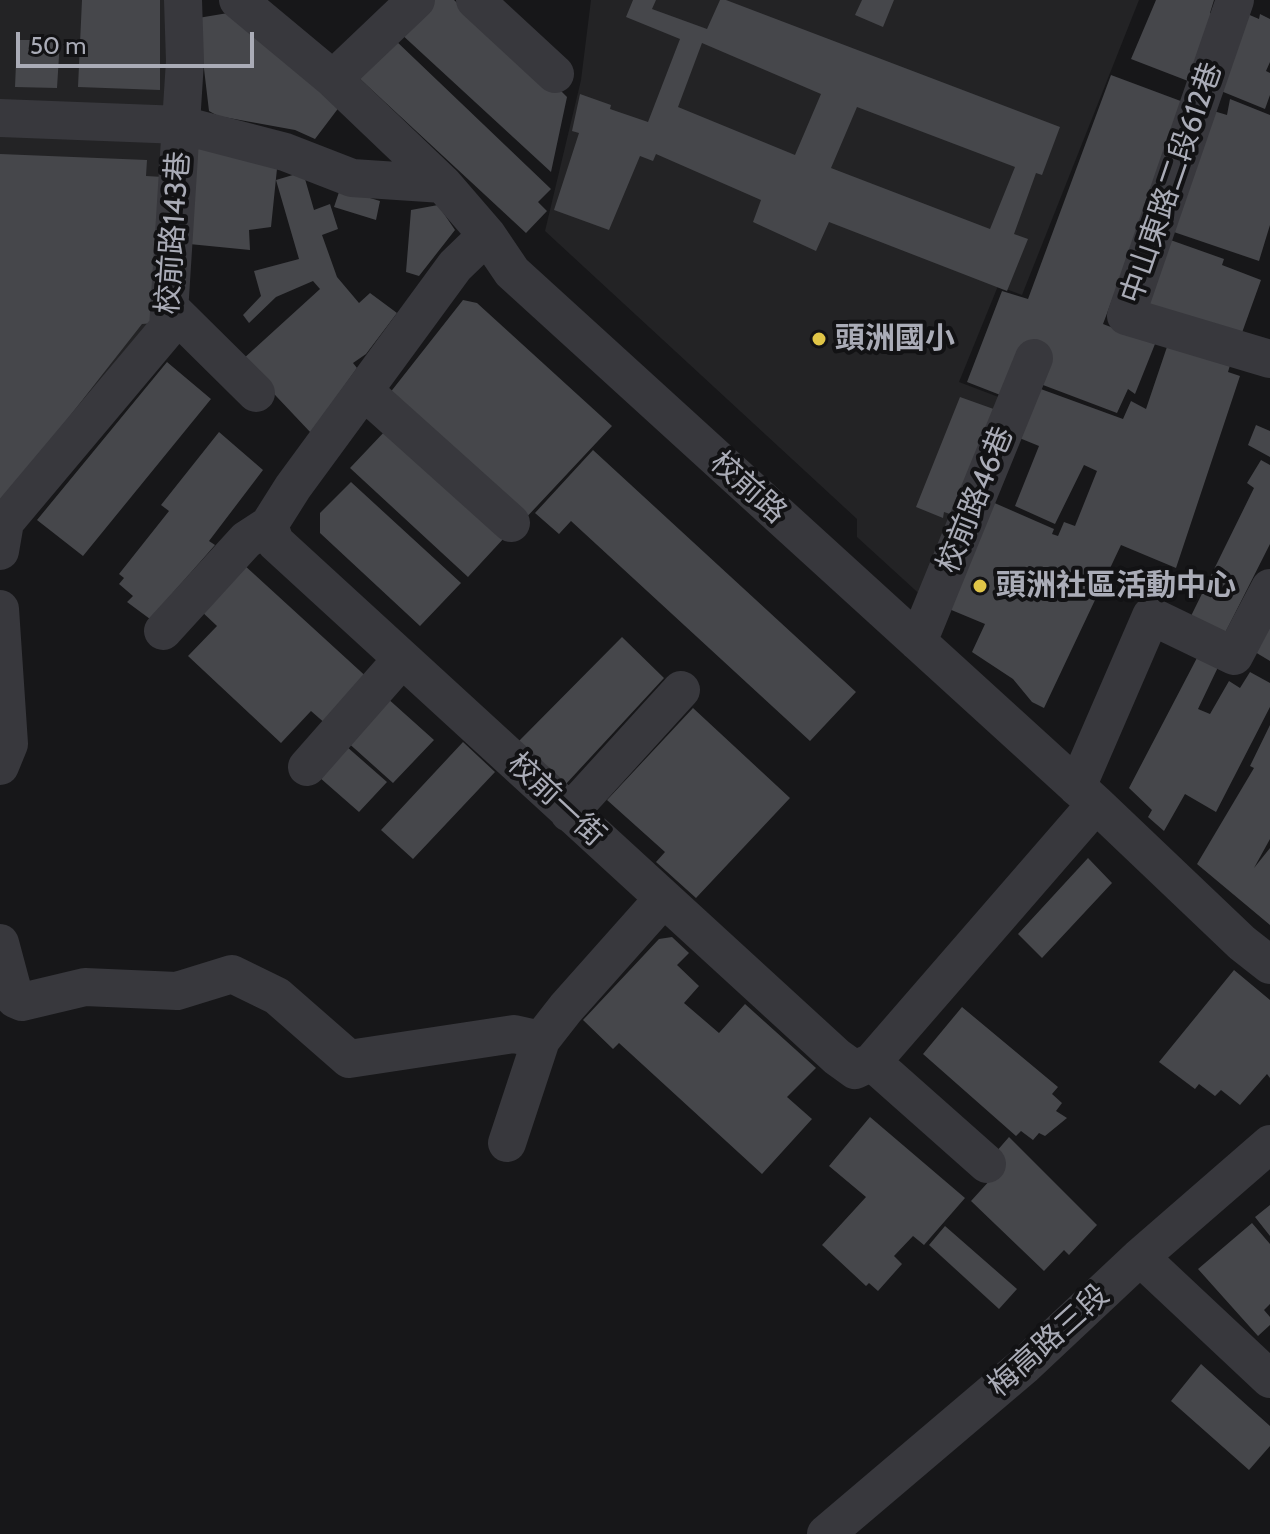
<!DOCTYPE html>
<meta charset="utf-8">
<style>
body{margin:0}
#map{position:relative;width:1270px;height:1534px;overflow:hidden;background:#171719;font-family:Cabin,sans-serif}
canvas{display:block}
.scale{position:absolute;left:16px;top:32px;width:238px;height:36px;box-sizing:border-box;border:4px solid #aaacb7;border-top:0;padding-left:10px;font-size:24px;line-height:28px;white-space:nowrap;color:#aaacb7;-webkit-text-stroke:6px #121214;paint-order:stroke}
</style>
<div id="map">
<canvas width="1270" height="1534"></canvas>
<div class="scale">50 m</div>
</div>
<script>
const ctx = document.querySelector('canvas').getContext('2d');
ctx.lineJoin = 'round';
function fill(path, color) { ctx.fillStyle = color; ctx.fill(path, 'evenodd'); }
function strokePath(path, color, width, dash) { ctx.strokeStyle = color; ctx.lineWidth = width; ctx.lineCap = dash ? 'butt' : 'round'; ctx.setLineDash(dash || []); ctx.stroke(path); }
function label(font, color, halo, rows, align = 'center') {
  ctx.font = font + ' Cabin,"Noto Sans TC",sans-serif'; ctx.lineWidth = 8; ctx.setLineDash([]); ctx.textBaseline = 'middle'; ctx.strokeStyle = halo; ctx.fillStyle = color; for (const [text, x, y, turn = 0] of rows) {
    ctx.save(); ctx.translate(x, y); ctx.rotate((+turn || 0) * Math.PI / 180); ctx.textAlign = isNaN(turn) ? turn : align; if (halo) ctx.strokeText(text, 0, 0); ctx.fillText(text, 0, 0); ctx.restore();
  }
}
fill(new Path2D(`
 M0,0H165L171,92L159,328L0,513Z
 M591,0H1139L1022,295L998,286L959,382L1009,401L926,600L857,537V519L545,231L581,80Z`), '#232325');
fill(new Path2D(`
 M82,0H160V90L78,87Z
 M428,0H454L543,83L548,78L567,97L551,172L399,32Z
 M633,0H656L652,9L707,29L720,0H726L1060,127L1042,175L1036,173L1014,234L1028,239L1007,291L829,222L816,251L753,222L761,200L656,154L653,161L640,156L609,230L554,210L579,133L572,131L580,94L611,105L610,109L648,122L680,39L626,17ZM702,43L821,94L795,155L678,107ZM857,107L1015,167L990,229L831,168Z
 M862,0H894L883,27L855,15Z
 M1156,0H1214L1210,13L1215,16L1188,81L1131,59Z
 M234,12L343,102L315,139L295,130L218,116L209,111L198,18Z
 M1245,13L1259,19L1260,14L1270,19V62L1266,71L1270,73V95L1265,109L1216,89Z
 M394,39L551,189L538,202L547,211L526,233L359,78Z
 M17,40H60L57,88L15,87Z
 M1111,75L1186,103L1103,324L1155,344L1135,394L1128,389L1117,413L1043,385L1008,398L967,382L1002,291L1028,299Z
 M1230,99L1270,115V225L1259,261L1165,229L1207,109L1227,115Z
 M189,148L264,153L278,159L271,227L249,230L250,250L179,243Z
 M0,154L147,160L146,176L163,177L155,323L142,324L0,505Z
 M303,172L314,210L330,204L338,229L322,235L337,277L359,303L370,293L397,313L366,354L353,363L357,368L311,433L242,360L320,289L313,281L276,297L249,323L243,315L261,296L254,271L299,259L276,180Z
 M340,189L380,201L376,220L334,207Z
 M438,205L455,230L419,276L406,272L411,210Z
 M1162,237L1224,259L1222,265L1261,280L1239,341L1142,307Z
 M463,300L477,303L612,426L523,521L389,394Z
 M1170,338L1231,362L1228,372L1240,376L1176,568L1121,545L1044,708L1032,702L1013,679L972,652L985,624L949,609L990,501L1054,529L1052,534L1058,536L1064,522L1075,526L1097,471L1084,465L1055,524L1015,506L1039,446L1017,437L1038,388L1123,419L1131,401L1146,409Z
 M167,362L211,399L83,556L37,520Z
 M960,397L1002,412L959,517L944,512L943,518L916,507Z
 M1256,425L1270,431V457L1248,445Z
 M386,430L505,537L468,577L350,468Z
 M219,432L263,470L209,541L215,545L150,619L127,602L133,596L119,584L124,578L119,574L169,511L161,505Z
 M593,450L856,692L810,741L571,521L559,534L535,513Z
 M1261,460L1270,465V544L1224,635L1191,616L1254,488L1247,483Z
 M351,482L461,583L420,626L320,533V513Z
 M243,564L371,681L327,725L311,711L281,743L188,656L217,626L200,610Z
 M1270,610V661L1250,649Z
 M622,637L664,678L565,785L518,742Z
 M1199,654L1220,663L1198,709L1210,714L1229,681L1240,688L1250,672L1270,683V707L1216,812L1185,794L1164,831L1148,817L1152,810L1129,788Z
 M386,697L434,740L393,783L345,740Z
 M693,708L790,798L696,898L656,862L665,852L607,800Z
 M1270,725V839L1254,868L1270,848V925L1197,864L1254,768L1250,766Z
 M463,742L495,772L413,859L381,830Z
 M346,746L387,782L359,812L319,777Z
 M1088,858L1112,883L1042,958L1018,934Z
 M672,937L689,953L677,965L699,986L684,1003L719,1033L745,1004L816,1068L787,1097L812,1119L762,1174L619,1043L613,1049L583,1020L659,939Z
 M1234,970L1270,1000V1078L1267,1074L1240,1105L1221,1090L1215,1096L1199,1084L1195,1089L1159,1062Z
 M962,1007L1058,1087L1052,1094L1062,1103L1056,1111L1067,1118L1045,1136L1039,1133L1033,1140L1021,1131L1016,1136L923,1054Z
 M870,1117L965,1198L924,1245L913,1236L894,1256L902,1264L878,1291L869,1283L866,1286L822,1245L866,1197L829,1166Z
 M1009,1137L1097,1225L1069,1255L1064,1250L1044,1271L971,1201L991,1179L982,1168Z
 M1270,1205V1236L1255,1217Z
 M1252,1223L1270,1244V1304L1264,1310L1270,1317V1325L1258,1336L1198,1269Z
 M945,1226L1017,1289L999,1309L929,1245Z
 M1201,1364L1270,1426V1446L1249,1470L1171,1401Z`), '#46474b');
strokePath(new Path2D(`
 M238,0L333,79L443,184L487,235L512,272L1096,804L1242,943L1270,965
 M475,0L555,74
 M1235,0L1126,316L1270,359
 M333,79L416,0
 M0,118L181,125L285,152L352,178L443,184
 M487,235L455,266L293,487L269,525L275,542L837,1057L855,1070L872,1062L1096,804
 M170,308L256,393
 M364,391L511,523
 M0,551L5,522L168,328L185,61L183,0
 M0,609L9,744L0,766
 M163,631L246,540L269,525
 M918,642L1034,358
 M307,767L402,659
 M1077,787L1151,616L1234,656L1270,588
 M569,813L681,690
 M0,943L15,999L22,1002L85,987L177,991L232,974L277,996L349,1059L514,1034L541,1040
 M872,1062L987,1164
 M507,1143L541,1040L566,1008L663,899
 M1140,1257L1270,1379
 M826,1534L1025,1365L1140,1257L1270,1144`), '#38383d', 38);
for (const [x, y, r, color] of [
 [819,339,8,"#e0c547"],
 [980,586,8,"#e0c547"]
]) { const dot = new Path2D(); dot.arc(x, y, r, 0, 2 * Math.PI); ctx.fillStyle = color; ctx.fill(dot); strokePath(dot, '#121214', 3); }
label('30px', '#aaacb7', '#121214', [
 ["中山東路二段612巷",1172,183,-71],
 ["校前路143巷",174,233,-86],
 ["校前路",748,488,42],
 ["校前路46巷",976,500,-68],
 ["校前一街",556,800,43],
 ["梅高路三段",1049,1341,-42]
]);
label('bold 30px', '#aaacb7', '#121214', [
 ["頭洲國小",835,339],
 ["頭洲社區活動中心",996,586]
], 'left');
</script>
